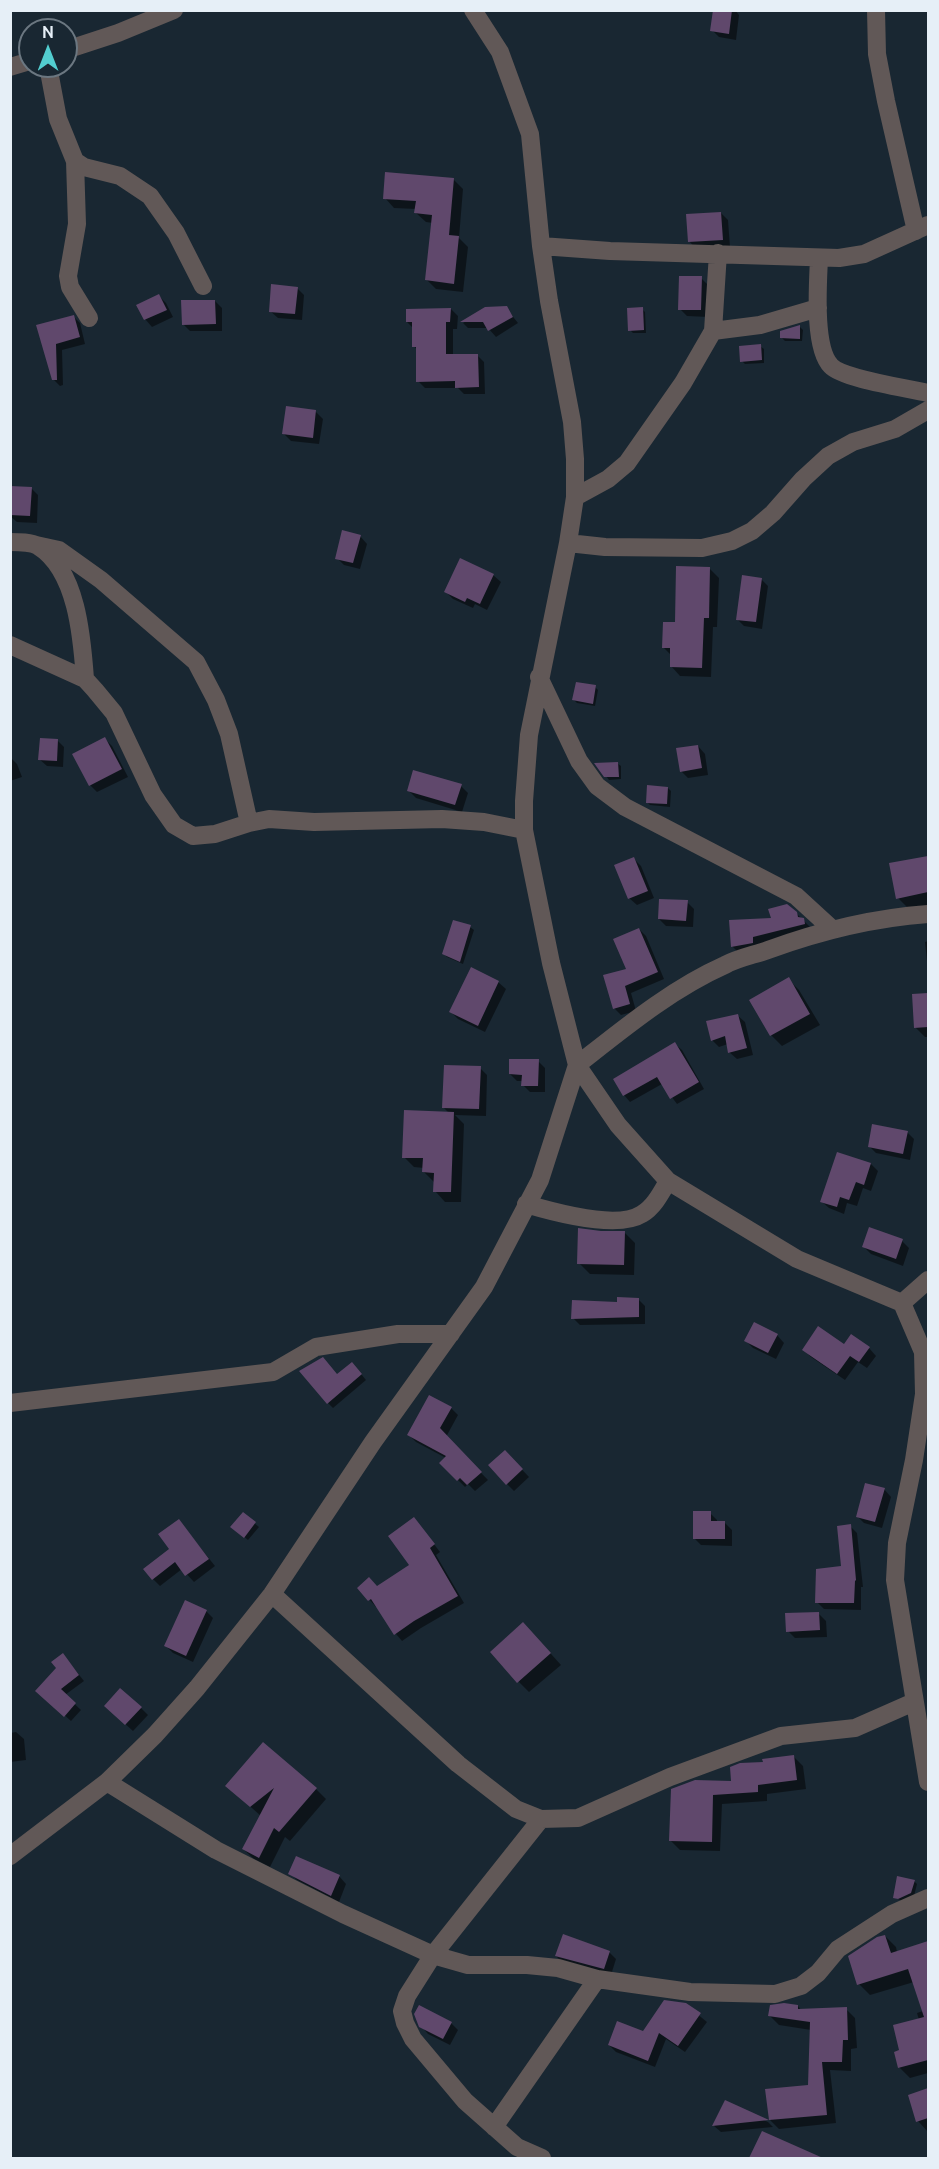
<!DOCTYPE html>
<style>
body{margin:0}
#map{position:relative;width:939px;height:2169px;overflow:hidden;background:#192732;font-family:Ubuntu,sans-serif}
canvas{display:block}
.frame{position:absolute;inset:0;border:12px solid #e6eff7;pointer-events:none}
.north{position:absolute;left:18px;top:18px;width:60px;height:60px;box-sizing:border-box;background:#192732;border:2px solid #6b7781;border-radius:50%;rotate:0deg;font-size:16px;font-weight:700;line-height:24px;text-align:center;color:#e6eff7}
.north::after{content:'';display:block;margin:auto;width:21px;height:27px;background:#52cdcf;clip-path:polygon(50% 0,100% 100%,50% 72%,0 100%)}
</style>
<div id="map">
<canvas width="939" height="2169"></canvas>
<div class="frame"></div>
<div class="north">N</div>
</div>
<script>
const ctx = document.querySelector('canvas').getContext('2d');
ctx.lineJoin = 'round';
function fill(path, color) { ctx.fillStyle = color; ctx.fill(path, 'evenodd'); }
function strokePath(path, color, width, dash) { ctx.strokeStyle = color; ctx.lineWidth = width; ctx.lineCap = dash ? 'butt' : 'round'; ctx.setLineDash(dash || []); ctx.stroke(path); }
fill(new Path2D(`
 M714,10H735L739,15L736,40L719,37L712,30Z
 M454,180L463,189L459,238L468,247L463,292L436,289L427,280L433,223L426,222L416,213V209L394,208L385,198Z
 M721,213L728,220L730,247L696,249L689,241Z
 M701,278L708,285V317L687,316L680,309Z
 M297,288L304,295L302,320L278,318L270,311Z
 M159,296L166,303L173,317L152,327L145,319Z
 M215,301L222,308V331H190L183,324Z
 M485,308H506L518,323L496,337L488,328H468L463,323Z
 M451,309L458,316L457,329H453V356L477,355L484,362L485,394H464L458,388H425L418,381L417,350L414,346L413,328L407,322Z
 M642,309L645,312L646,333H633L630,330Z
 M73,316L80,323L85,344L62,350L63,385L60,386L54,380L38,326Z
 M800,327L803,330L802,341H785L782,338Z
 M760,346L764,349V363L745,364L742,361Z
 M316,412L323,419L319,444L291,441L283,433Z
 M10,487L31,488L38,495L37,523L17,522L10,516Z
 M360,536L367,544L360,569L344,565L337,558Z
 M710,569L719,578L717,627H713L711,677L680,676L671,666L672,656L663,647Z
 M493,575L501,582L487,610L475,604L473,608L453,599L446,592Z
 M761,579L768,586L762,629L744,626L737,619Z
 M595,687L598,690L595,706L577,703L574,700Z
 M105,739L112,746L128,777L97,792L90,785Z
 M57,740L64,747L63,767L47,766L39,759Z
 M698,746L705,754L708,775L688,778L681,771Z
 M10,757L17,764L22,777L10,781Z
 M617,763L621,766V779L609,780L606,776Z
 M461,786L468,793L462,812L416,798L408,790Z
 M668,788L671,791L670,807L650,805L647,802Z
 M928,857V907L909,909L898,898L891,865Z
 M634,859L641,866L654,898L637,905L629,898Z
 M687,902L694,909L693,927L666,926L659,919Z
 M796,913L810,927L739,953L732,946L773,920Z
 M470,927L474,930L463,964L447,957L444,954Z
 M639,929L646,936L664,979L631,993L636,1011L621,1015L614,1008L628,970Z
 M928,941V971L925,942Z
 M788,979L799,990L820,1025L782,1046L771,1035L751,1000Z
 M498,982L506,989L485,1032L458,1019L451,1012Z
 M914,995H928V1037H925L915,1027Z
 M737,1015L745,1022L753,1055L737,1059L729,1052L728,1044L719,1047L712,1040Z
 M675,1044L682,1050L704,1089L677,1104L662,1084L630,1102L624,1095Z
 M538,1061L545,1068V1092H530L523,1085V1081H517L510,1074Z
 M480,1068L487,1075L486,1116L455,1115L464,1124L461,1202H445L435,1191L434,1182L424,1172V1168L414,1167L404,1157L449,1113L444,1108Z
 M907,1132L914,1139L910,1160L876,1153L869,1146Z
 M871,1164L878,1171L871,1191L863,1188L857,1206L847,1203L844,1214L829,1208L821,1201Z
 M624,1232L635,1243L634,1275L590,1274L579,1263Z
 M902,1241L909,1248L903,1266L871,1254L864,1247Z
 M638,1299L645,1306V1324L580,1325L573,1318L618,1303Z
 M754,1324L777,1335L784,1343L776,1359L753,1348L746,1341Z
 M844,1346L869,1348L876,1356L867,1368L858,1362L845,1380L811,1357L804,1350Z
 M357,1369L366,1380L333,1408L328,1403L338,1376Z
 M451,1408L458,1415L446,1437L488,1480L475,1491L468,1484L465,1487L441,1463L446,1458L416,1442L409,1435Z
 M512,1459L529,1477L514,1491L507,1484Z
 M884,1489L891,1497L882,1528L864,1523L857,1516Z
 M710,1513L717,1520V1523H725L732,1530V1546L701,1545L694,1538Z
 M243,1514L259,1527L248,1540L236,1530Z
 M179,1521L215,1566L194,1582L182,1569L160,1586L153,1579L171,1549Z
 M420,1526L440,1552L436,1555L464,1603L421,1628L402,1641L396,1634L377,1606L376,1607L359,1588H377L412,1565Z
 M850,1526L857,1533L863,1587H861V1610L824,1609L817,1602L842,1568Z
 M206,1611L213,1618L193,1662L173,1653L166,1646Z
 M818,1613L826,1621L827,1637L795,1638L788,1631Z
 M534,1635L561,1665L529,1692L519,1682Z
 M68,1661L84,1681L65,1695L81,1710L71,1721L43,1696Z
 M141,1708L148,1715L133,1731L113,1713Z
 M16,1732L24,1739L26,1760L10,1762V1733Z
 M793,1756L803,1766L806,1789L767,1794V1801L722,1804L720,1851L680,1850L670,1840L672,1790L733,1783L764,1763Z
 M227,1786L316,1789L326,1799L290,1841L285,1837L270,1867L254,1859L243,1849L261,1816Z
 M290,1873L339,1876L346,1884L339,1902L297,1880Z
 M914,1881L917,1884L914,1896L902,1901L894,1897Z
 M885,1936L896,1947L897,1952L928,1943V2073L910,2078L899,2067L901,2051L919,2020L917,2013L923,2011L914,1982L870,1995L859,1984Z
 M609,1952L616,1959L611,1975L563,1963L556,1956Z
 M685,2004L707,2022L685,2052L666,2039L655,2067L616,2052L609,2045L643,2033Z
 M798,2006L802,2011L846,2009L855,2018L857,2048L851,2049V2071L830,2070L836,2123L779,2129L770,2120L810,2086L811,2030L779,2025L770,2016Z
 M451,2023L458,2030L450,2045L428,2034L421,2026Z
 M928,2090V2132L918,2121L909,2096Z
 M725,2102L768,2122L773,2127L721,2132L714,2126Z
 M762,2133L810,2154L814,2158H750Z`), '#0007');
fill(new Path2D(`
 M713,10H732L729,34L710,31Z
 M385,172L454,178L449,235L459,236L454,284L425,280L432,215L414,213L416,201L383,199Z
 M721,212L723,240L688,242L686,214Z
 M679,276H702L701,310H678Z
 M271,284L298,287L295,314L269,312Z
 M159,294L167,310L144,320L136,305Z
 M181,300H215L216,324L182,325Z
 M507,306L513,317L488,331L483,322H460L485,307Z
 M643,307L644,330L628,331L627,308Z
 M451,308L450,322H446V354H478L479,387L455,388V381L416,382V347H412V322H406V309Z
 M74,315L80,337L56,344L57,380H52L36,325Z
 M800,325V339L780,338V331Z
 M761,344L762,360L740,362L739,346Z
 M286,406L316,410L313,438L282,434Z
 M10,486L32,487L30,516L10,515Z
 M342,530L361,535L353,563L335,559Z
 M460,558L494,574L480,604L467,598L465,602L444,592Z
 M676,566L710,567L709,618H704L702,668L670,667V648H662L663,622H675Z
 M742,575L762,578L756,622L736,620Z
 M576,682L596,685L593,704L572,700Z
 M105,737L122,769L89,786L72,754Z
 M40,738L58,739L57,761L38,760Z
 M698,745L702,768L680,772L676,748Z
 M618,762L619,777H604L594,763Z
 M413,770L462,784L455,805L407,791Z
 M647,785L668,787L667,804L646,803Z
 M928,856V892L896,899L889,863Z
 M634,857L648,891L628,899L614,865Z
 M659,899L688,900L686,921L658,919Z
 M787,904L797,912L798,917L804,918L805,924L753,937V943L731,947L729,920L771,918L768,909Z
 M453,920L471,925L460,962L442,954Z
 M639,928L658,972L625,986L630,1004L613,1009L603,975L626,969L613,939Z
 M471,967L499,981L478,1026L449,1012Z
 M789,977L810,1014L770,1036L749,1000Z
 M928,993V1027L914,1028L912,994Z
 M738,1014L747,1048L728,1053L725,1036L711,1041L706,1021Z
 M675,1042L699,1082L670,1099L657,1077L623,1096L613,1079Z
 M509,1059H539L538,1086H521L522,1075L509,1074Z
 M444,1065L481,1066L479,1109L442,1108Z
 M404,1110L454,1112L451,1192H433L434,1173L422,1172L423,1158H402Z
 M872,1124L908,1131L903,1154L868,1147Z
 M837,1152L871,1163L864,1185L856,1182L849,1200L840,1197L837,1207L820,1202Z
 M869,1227L903,1239L896,1259L862,1247Z
 M578,1228L601,1231H625L624,1265L577,1264Z
 M617,1297L639,1298V1317L571,1319L572,1300L617,1302Z
 M754,1322L778,1334L768,1353L744,1341Z
 M818,1326L844,1344L851,1334L870,1347L859,1362L850,1356L837,1374L802,1350Z
 M323,1357L337,1374L352,1362L362,1374L327,1404L299,1371Z
 M429,1395L452,1407L440,1428L482,1472L467,1485L460,1478L457,1481L439,1463L446,1456L407,1435Z
 M505,1450L523,1469L506,1485L488,1465Z
 M865,1483L885,1488L875,1522L856,1517Z
 M693,1511H711V1521H725V1539H693Z
 M243,1512L256,1522L244,1538L230,1527Z
 M414,1517L435,1544L430,1548L458,1596L414,1621L394,1635L371,1599L368,1601L357,1588L369,1577L377,1586L409,1565L388,1536Z
 M179,1519L209,1559L185,1576L175,1562L152,1580L143,1569L169,1549L158,1534Z
 M851,1524L856,1580L855,1581L854,1603H815L816,1569L841,1566L837,1526Z
 M185,1600L207,1610L186,1656L164,1646Z
 M819,1612L820,1630L786,1632L785,1613Z
 M523,1622L551,1653L517,1683L490,1652Z
 M63,1653L79,1675L61,1689L76,1703L64,1717L35,1691L56,1668L51,1662Z
 M120,1688L142,1707L125,1725L104,1706Z
 M263,1742L317,1788L279,1832L274,1828L259,1858L242,1849L274,1788L250,1807L225,1786Z
 M794,1755L797,1780L758,1785V1792L713,1795L712,1842L669,1841L671,1789L695,1780L731,1781L730,1767L740,1763L763,1762L762,1759Z
 M296,1856L340,1875L331,1896L288,1874Z
 M897,1876L915,1880L911,1893L898,1899L893,1898Z
 M563,1934L610,1951L604,1969L555,1956Z
 M885,1935L891,1953L928,1941V2060L898,2068L894,2052L899,2050L893,2025L924,2017L908,1969L857,1985L848,1956L877,1937Z
 M664,2000L686,2003L701,2013L678,2046L659,2033L648,2061L608,2045L617,2021L643,2031Z
 M784,2003L798,2005V2009L847,2007L848,2040H843L842,2062H822L827,2115L769,2120L765,2089L808,2085L810,2022L768,2016L770,2005Z
 M419,2005L452,2022L443,2039L419,2027L414,2014Z
 M928,2088V2118L916,2122L908,2095Z
 M725,2100L769,2120L712,2126Z
 M762,2131L823,2158H749Z`), '#60486c');
strokePath(new Path2D(`
 M876,10L877,54L886,101L916,231
 M66,50L118,33L174,10
 M48,66L58,119L75,161L84,167L120,176L150,196L176,233L203,286
 M10,67L30,61
 M75,161L77,224L68,276L70,287L89,318
 M541,246L610,251L839,258L864,254L928,225
 M819,258C818,283 813,348 831,366C843,379 908,388 928,393
 M713,331L760,325L818,308
 M575,497L608,479L627,463L683,383L713,331L718,253
 M10,542C19,542 31,542 38,546C77,570 82,637 85,679
 M568,543L605,547L702,548L732,541L752,531L773,513L803,479L828,456L853,442L895,429L928,410
 M36,545L59,550L101,580L196,662L216,700L229,734L249,823
 M10,645L85,679L95,690L114,713L153,795L174,825L193,836L215,834L249,823L269,819L314,822L442,819L484,822L524,830
 M539,677L579,761L597,786L625,807L796,896L832,929
 M928,914C873,918 820,931 768,950C754,955 738,958 725,965C671,989 623,1029 577,1065L618,1125L668,1181L797,1259L902,1303L923,1352L924,1394L914,1460L897,1543L895,1580L928,1782
 M526,1204C553,1212 617,1230 642,1214C654,1207 661,1193 668,1181
 M902,1303L928,1280
 M10,1403L273,1372L316,1347L398,1334H451
 M272,1594L458,1764L516,1809L541,1819L578,1818L670,1777L781,1736L855,1728L914,1702
 M107,1782L216,1850L343,1914L433,1955L468,1965H527L558,1968L597,1979L690,1992L775,1994L801,1986L818,1973L838,1949L892,1914L928,1898
 M541,1819L433,1955L407,1996L402,2011L405,2023L413,2039L465,2101L517,2147L542,2158
 M10,1856L107,1782L155,1735L197,1688L272,1594L373,1442L484,1287L540,1180L577,1065L551,963L524,830V801L529,735L568,543L575,497V459L572,422L549,301L541,246L530,134L500,52L473,10
 M494,2127L597,1979`), '#615857', 18);
</script>
